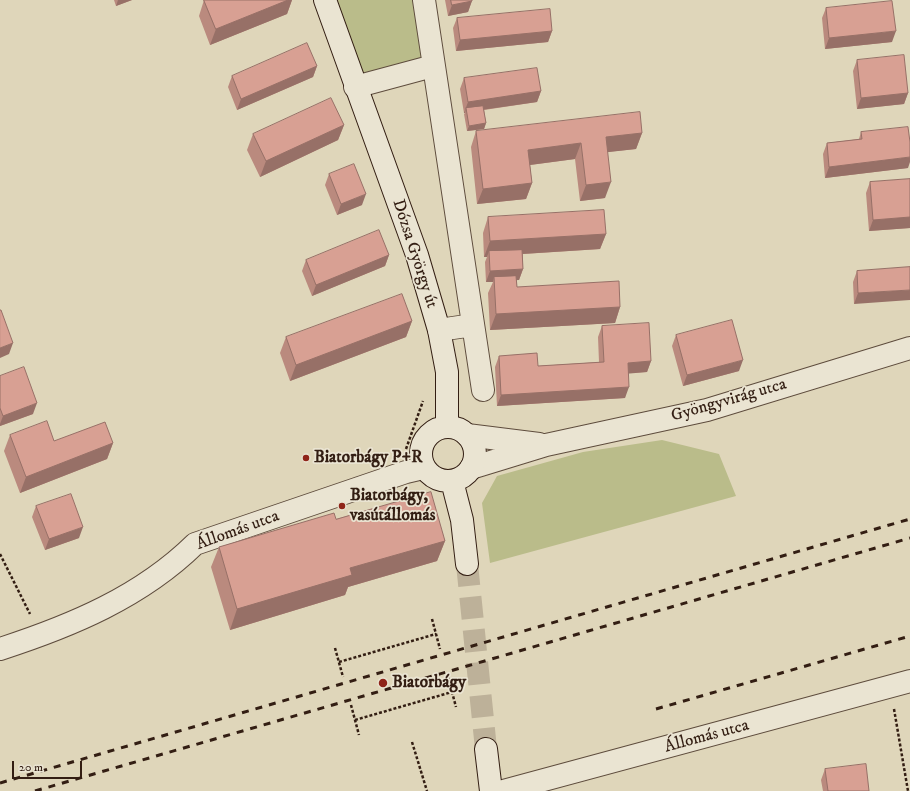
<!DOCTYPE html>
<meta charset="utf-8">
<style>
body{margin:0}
#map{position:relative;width:910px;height:791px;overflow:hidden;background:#dfd6ba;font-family:"IM FELL DW Pica",serif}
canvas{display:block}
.scale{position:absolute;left:12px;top:761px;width:70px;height:18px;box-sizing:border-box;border:2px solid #331e13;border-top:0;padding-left:5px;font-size:12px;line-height:14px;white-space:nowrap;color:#331e13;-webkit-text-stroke:3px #eae4d2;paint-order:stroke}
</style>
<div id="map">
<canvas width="910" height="791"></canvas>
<div class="scale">20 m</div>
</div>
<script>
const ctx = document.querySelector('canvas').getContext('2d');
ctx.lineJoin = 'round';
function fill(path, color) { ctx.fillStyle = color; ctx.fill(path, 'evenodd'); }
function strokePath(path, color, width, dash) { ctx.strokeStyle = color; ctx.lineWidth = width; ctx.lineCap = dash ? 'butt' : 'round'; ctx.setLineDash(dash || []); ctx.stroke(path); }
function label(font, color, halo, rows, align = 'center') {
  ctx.font = font + ' "IM FELL DW Pica",serif'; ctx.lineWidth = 3.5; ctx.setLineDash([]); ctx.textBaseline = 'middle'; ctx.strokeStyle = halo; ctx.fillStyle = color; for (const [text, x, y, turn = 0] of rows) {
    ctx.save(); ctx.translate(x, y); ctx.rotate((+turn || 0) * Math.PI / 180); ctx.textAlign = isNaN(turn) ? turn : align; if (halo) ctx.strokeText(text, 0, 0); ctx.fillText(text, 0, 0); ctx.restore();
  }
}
fill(new Path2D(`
 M325,0H424L433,66L355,87Z
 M662,440L719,454L736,496L490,563L482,503L497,476L583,452Z`), '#babc8a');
strokePath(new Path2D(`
 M467,564L486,749`), '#bdb199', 22, [22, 11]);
const street = new Path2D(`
 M424,0L483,390
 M355,87L433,66
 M439,330L473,325
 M467,435L539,444
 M471,468L546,445L707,410L910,348
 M0,649C71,626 141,597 195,544L406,472L423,468
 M503,791L910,681`);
const secondary = new Path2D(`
 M325,0L417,255L439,330L447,372V427
 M421 454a27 27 0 1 1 54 0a27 27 0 1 1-54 0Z
 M452,481L462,520L467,564
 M486,749L491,791`);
strokePath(street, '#5e4c3d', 24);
strokePath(secondary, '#331e13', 24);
strokePath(new Path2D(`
 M406,449L423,401
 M0,554L30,614
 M432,619L440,649
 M335,648L343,677
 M339,662L436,634
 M448,677L456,707
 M351,705L359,735
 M894,709L908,791
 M355,720L452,692
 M412,742L427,791`), '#331e13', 2.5, [3, 2]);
strokePath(street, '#eae4d2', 22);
strokePath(secondary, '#eae4d2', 22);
strokePath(new Path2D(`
 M656,709L910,636
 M0,783L910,519
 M35,791L910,538`), '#331e13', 3, [7, 7]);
fill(new Path2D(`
 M114,0H132L116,6Z
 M204,0H292L287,14L210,45L199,16Z
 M445,0H472L468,12L448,16Z
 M826,8L892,42L825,49L822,18Z
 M457,18L552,31L548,42L456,51L453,28Z
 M857,60L908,93L904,104L857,109L853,71Z
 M317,66L313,77L237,110L228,87L232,76Z
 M464,78L541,91L537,102L484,110L486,123L484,129L467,131L464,114L465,113H464L460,89Z
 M344,125L338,140L260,177L247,150L253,134Z
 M476,131L642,133L636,149L607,152L605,198L580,201L575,159L530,165L532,183L526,199L477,204L471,147Z
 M861,132L908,168L825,178L823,154L827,143L859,139Z
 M329,174L362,205L337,215L325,185Z
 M910,179V228L869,231L866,193L870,182Z
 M488,217L606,234L600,249L523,254V269L519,280H517V287L620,307L615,323L490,330L488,293L493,282H486L485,262L487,257H484L483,233Z
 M389,255L385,266L312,296L302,271L306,260Z
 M910,267L854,304L853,282L857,271Z
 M412,321L406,337L290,381L280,353L286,337Z
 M602,326L651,361L647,372L628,373L625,398L497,406L495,367L499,356L538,366L599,362L598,337Z
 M676,335L739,371L683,386L672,346Z
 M0,376L33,414L0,426Z
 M10,435L54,441L113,443L107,459L20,493L4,451Z
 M36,506L79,538L45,550L32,517Z
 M336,519L445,541L437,561L348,587L345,595L230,630L211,567L219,547Z
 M825,769L869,791H823L821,780Z`), '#ba8a7e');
fill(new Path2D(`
 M118,0H132L116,6Z
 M288,0H292L287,14L210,45L216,29Z
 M472,1L468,12L448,16L452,5Z
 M552,31L548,42L456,51L460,40Z
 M896,31L892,42L825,49L829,38Z
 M317,66L313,77L237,110L241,99Z
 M541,91L537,102L467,112L466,108L465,113H464L468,102Z
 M908,93L904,104L857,109L861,98Z
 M486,123L484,129L467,131L469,126Z
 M344,125L338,140L260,177L266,161Z
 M642,133L636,149L600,153L606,137Z
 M581,143L575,159L522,166L528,150Z
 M910,157V162L908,168L825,178L829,167Z
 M611,182L605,198L580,201L586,185Z
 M532,183L526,199L477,204L483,189Z
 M366,194L362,205L337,215L341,204Z
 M910,217V228L869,231L873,220Z
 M606,234L600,249L490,256L489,251L487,257H484L490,241Z
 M389,255L385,266L312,296L316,285Z
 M523,269L519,280L494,281V277L493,282H486L490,271Z
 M910,290V300L854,304L858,293Z
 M620,307L615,323L490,330L496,314Z
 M412,321L406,337L290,381L296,365Z
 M13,343L9,354L0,358V348Z
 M743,360L739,371L683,386L687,375Z
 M651,361L647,372L624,374L628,363Z
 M629,387L625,398L497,406L501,395Z
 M37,403L33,414L0,426V424L3,416Z
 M113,443L107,459L20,493L26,477Z
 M83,527L79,538L45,550L49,539Z
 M445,541L437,561L348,587L345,595L230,630L237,609L350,568Z`), '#977067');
const building = new Path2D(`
 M204,0H288L216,29Z
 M451,0H472V1L452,5Z
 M892,1L896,31L829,38L826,8Z
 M550,9L552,31L460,40L457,18Z
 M307,43L317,66L241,99L232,76Z
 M904,55L908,93L861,98L857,60Z
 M537,68L541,91L468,102L464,78Z
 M331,98L344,125L266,161L253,134Z
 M483,106L486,123L469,126L466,108Z
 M640,112L642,133L606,137L611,182L586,185L581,143L528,150L532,183L483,189L476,131Z
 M908,127L910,142V157L829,167L827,143L862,139L861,132Z
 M354,164L366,194L341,204L329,174Z
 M910,179V217L873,220L870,182Z
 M604,210L606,234L490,241L488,217Z
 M379,230L389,255L316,285L306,260Z
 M522,250L523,269L490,271L489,251Z
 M910,267V290L858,293L857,271Z
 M516,276L517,287L619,281L620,307L496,314L494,277Z
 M402,294L412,321L296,365L286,337Z
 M0,310H1L13,343L0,348Z
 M732,320L743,360L687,375L676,335Z
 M649,323L651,361L628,363L629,387L501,395L499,356L537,353L538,366L604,362L602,326Z
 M24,367L37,403L3,416L0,408V376Z
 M47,421L54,441L105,422L113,443L26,477L10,435Z
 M431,492L445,541L350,568L352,575L237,609L219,547L334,513L336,519Z
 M71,494L83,527L49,539L36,506Z
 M866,764L869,791H828L825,769Z`);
fill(building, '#d8a093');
strokePath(building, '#977067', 1);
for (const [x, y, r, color] of [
 [306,458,4,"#8f2418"],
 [342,506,4,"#8f2418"],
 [383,683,5,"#8f2418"]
]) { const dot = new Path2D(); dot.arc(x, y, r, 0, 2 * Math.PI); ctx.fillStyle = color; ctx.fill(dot); strokePath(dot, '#eae4d2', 1.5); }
label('17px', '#331e13', '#eae4d2', [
 ["Dózsa György út",414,254,72],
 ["Gyöngyvirág utca",729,401,-16],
 ["Állomás utca",238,531,-20],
 ["Állomás utca",707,737,-15]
]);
label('bold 17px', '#331e13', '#eae4d2', [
 ["Biatorbágy P+R",314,458],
 ["Biatorbágy,",350,496],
 ["vasútállomás",350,516],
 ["Biatorbágy",392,683]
], 'left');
</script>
